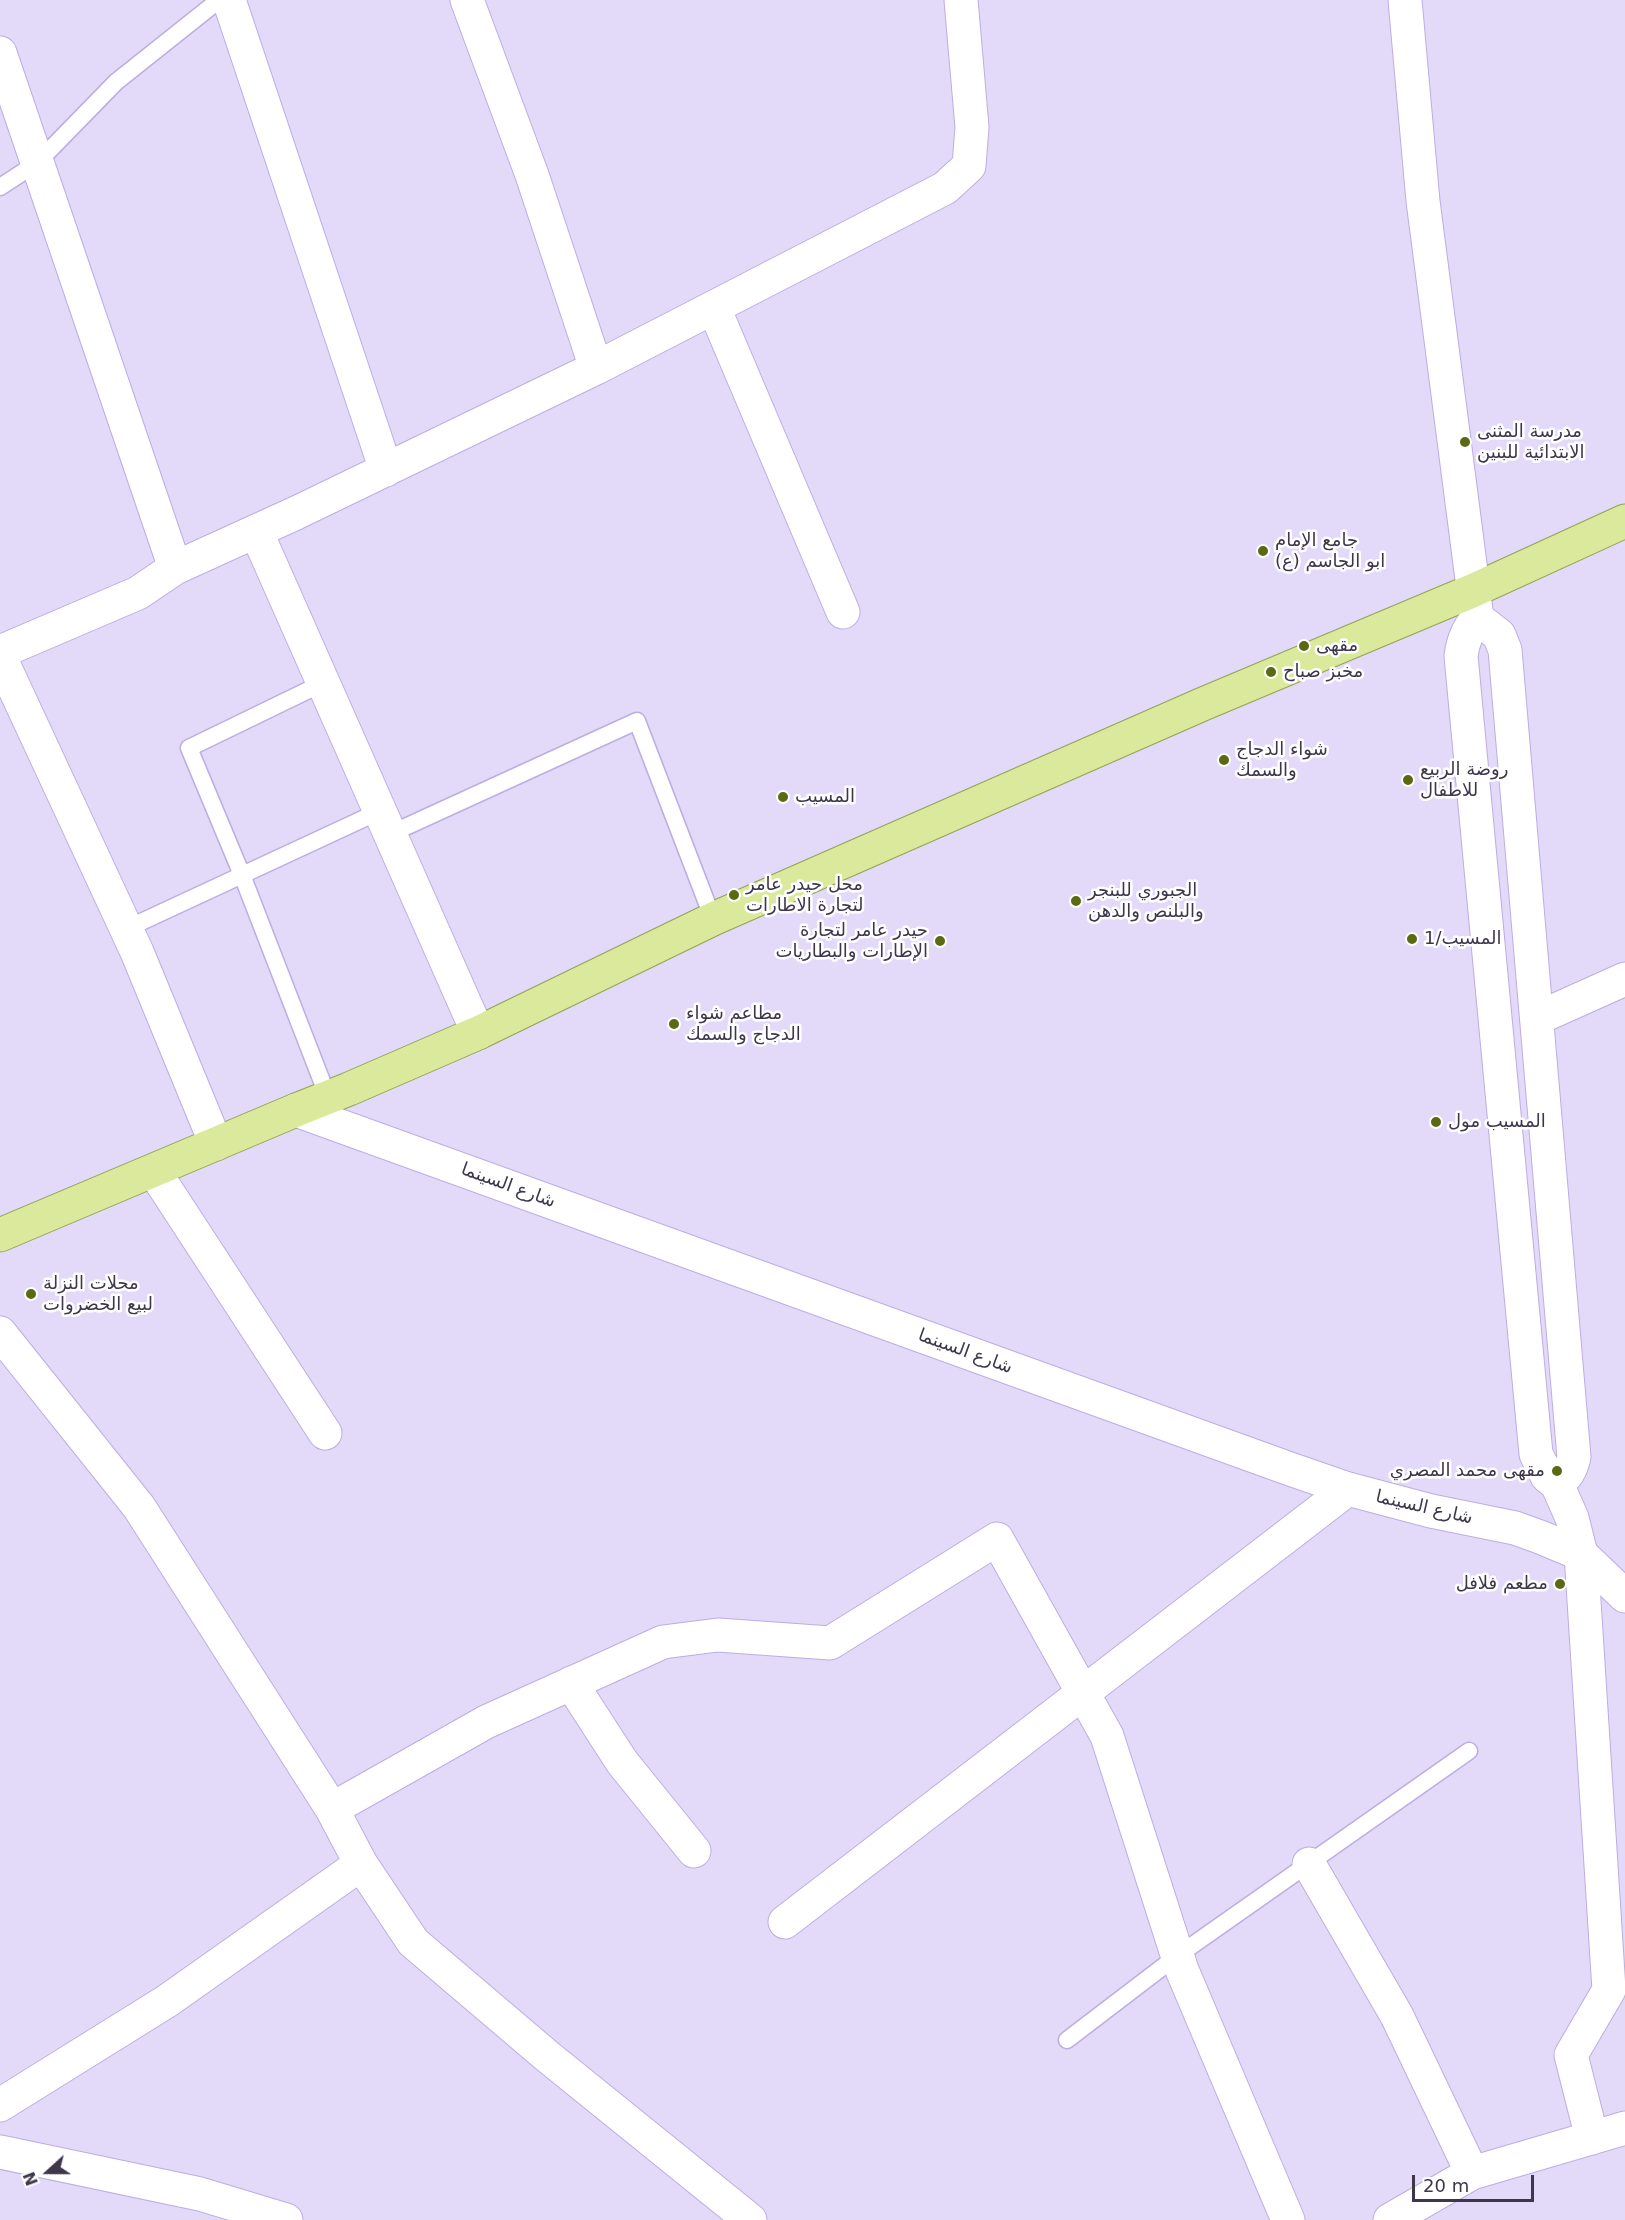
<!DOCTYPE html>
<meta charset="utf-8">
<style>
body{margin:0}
#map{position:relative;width:1625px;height:2220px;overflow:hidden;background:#e3d9f9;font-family:"DejaVu Sans",sans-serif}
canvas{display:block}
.north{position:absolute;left:18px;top:2142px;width:60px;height:60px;-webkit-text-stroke:4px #fff;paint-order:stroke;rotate:249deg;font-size:16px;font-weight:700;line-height:24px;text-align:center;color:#3e374c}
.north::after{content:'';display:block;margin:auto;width:21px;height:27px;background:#3e374c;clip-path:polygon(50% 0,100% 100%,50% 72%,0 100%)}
.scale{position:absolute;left:1412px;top:2175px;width:122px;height:27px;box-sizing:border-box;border:3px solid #3e374c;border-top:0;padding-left:8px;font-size:18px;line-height:21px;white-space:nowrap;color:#3e374c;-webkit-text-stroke:4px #fff;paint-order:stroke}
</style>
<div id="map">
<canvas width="1625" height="2220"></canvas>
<div class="north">N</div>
<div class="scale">20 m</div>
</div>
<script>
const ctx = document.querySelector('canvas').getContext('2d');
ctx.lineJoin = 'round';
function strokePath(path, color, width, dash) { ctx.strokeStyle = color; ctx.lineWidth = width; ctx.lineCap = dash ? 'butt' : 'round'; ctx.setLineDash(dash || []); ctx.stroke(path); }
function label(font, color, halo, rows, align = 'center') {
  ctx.font = font + ' "DejaVu Sans",Vazirmatn,sans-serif'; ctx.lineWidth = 5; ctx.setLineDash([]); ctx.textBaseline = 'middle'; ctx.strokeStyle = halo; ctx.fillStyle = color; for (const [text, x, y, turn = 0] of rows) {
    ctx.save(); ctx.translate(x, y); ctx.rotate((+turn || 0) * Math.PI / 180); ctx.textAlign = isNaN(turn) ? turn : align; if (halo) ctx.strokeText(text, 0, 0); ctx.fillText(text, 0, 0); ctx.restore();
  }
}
const service = new Path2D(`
 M0,187L37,163L116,82L219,0
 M323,683L189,748L242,875L328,1097
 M390,834L637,721L713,919
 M126,929L380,811
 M1067,2040L1177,1956L1469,1751`);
const minor = new Path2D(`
 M229,0L386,470
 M467,0L532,175L596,368
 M1405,0L1423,201L1477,618C1468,630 1463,640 1461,656L1536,1454L1547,1476L1557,1484L1572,1518L1581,1554L1609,1990L1571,2055L1592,2138
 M0,53L175,568
 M714,308L843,612
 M256,531L478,1033
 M1477,618L1499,635L1505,650L1574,1457C1571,1470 1567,1476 1557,1484
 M0,652L138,593L175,568L296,513L596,368L945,188L969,166L972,127L961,0
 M0,657L137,952L216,1144
 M1538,1018L1625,979
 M154,1171L325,1433
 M0,1333L139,1507L332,1809L361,1864L413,1942L547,2056L750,2220
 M571,1683L622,1762L694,1851
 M332,1809L486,1722L663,1642L718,1635L830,1643L997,1539L1107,1736L1182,1970L1288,2220
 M1309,1864L1397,2016L1472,2173
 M785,1922L1348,1489
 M0,2105L167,2001L361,1864
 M0,2152L200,2194L286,2220
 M1390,2220L1472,2173L1625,2128`);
const tertiary = new Path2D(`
 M296,1110L1290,1469L1348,1489L1431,1511L1515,1528L1540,1537L1581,1554L1625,1596`);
const primary = new Path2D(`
 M0,1235L296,1110L349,1089L478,1033L713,919L1203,704L1472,591L1625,521`);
strokePath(service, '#beade1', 19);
strokePath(minor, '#beade1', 35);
strokePath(tertiary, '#beade1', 35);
strokePath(primary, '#94a254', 35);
strokePath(service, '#fff', 16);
strokePath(minor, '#fff', 33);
strokePath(tertiary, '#fff', 33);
strokePath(primary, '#dae99b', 33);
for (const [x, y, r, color] of [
 [1465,442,6,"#5a6912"],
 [1263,551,6,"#5a6912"],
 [1304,646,6,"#5a6912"],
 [1271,672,6,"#5a6912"],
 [1224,760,6,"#5a6912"],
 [1408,780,6,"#5a6912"],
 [783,797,6,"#5a6912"],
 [734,895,6,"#5a6912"],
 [1076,901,6,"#5a6912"],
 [1412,939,6,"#5a6912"],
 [940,941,6,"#5a6912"],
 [674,1024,6,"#5a6912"],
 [1436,1122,6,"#5a6912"],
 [31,1294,6,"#5a6912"],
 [1557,1471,6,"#5a6912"],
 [1560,1584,6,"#5a6912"]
]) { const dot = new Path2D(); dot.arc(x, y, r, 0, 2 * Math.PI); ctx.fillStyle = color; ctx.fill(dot); strokePath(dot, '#fff', 2); }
label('18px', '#3e374c', '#fff', [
 ["مدرسة المثنى",1477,432],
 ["الابتدائية للبنين",1477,453],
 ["جامع الإمام",1275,541],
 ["ابو الجاسم (ع)",1275,562],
 ["مقهى",1316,646],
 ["مخبز صباح",1283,672],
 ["شواء الدجاج",1236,750],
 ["والسمك",1236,771],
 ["روضة الربيع",1420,770],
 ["للاطفال",1420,791],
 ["المسيب",795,797],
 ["محل حيدر عامر",746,885],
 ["لتجارة الاطارات",746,906],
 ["الجبوري للبنجر",1088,891],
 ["والبلنص والدهن",1088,912],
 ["حيدر عامر لتجارة",928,931,"right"],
 ["الإطارات والبطاريات",928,952,"right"],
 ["المسيب/1",1424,939],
 ["مطاعم شواء",686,1014],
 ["الدجاج والسمك",686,1035],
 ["المسيب مول",1448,1122],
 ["محلات النزلة",43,1284],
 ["لبيع الخضروات",43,1305],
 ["مقهى محمد المصري",1545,1471,"right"],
 ["مطعم فلافل",1548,1584,"right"]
], 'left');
label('18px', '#3e374c', '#fff', [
 ["شارع السينما",508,1186,20],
 ["شارع السينما",965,1352,20],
 ["شارع السينما",1424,1508,13]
]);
</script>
